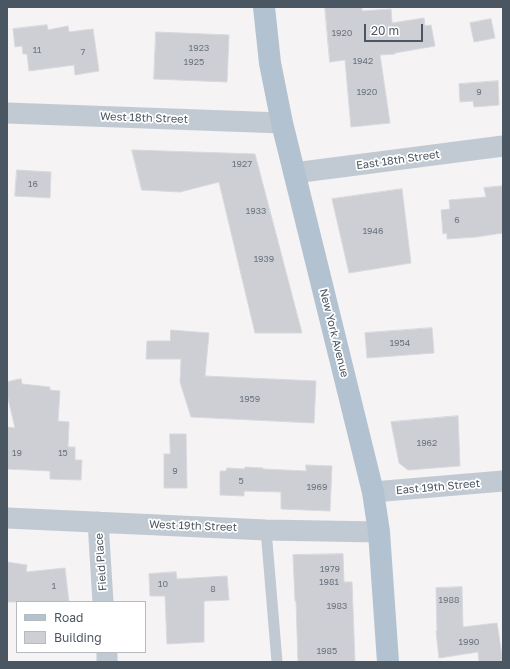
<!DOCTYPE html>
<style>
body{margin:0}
#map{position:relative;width:510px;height:669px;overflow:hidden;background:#f5f3f3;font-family:"Golos Text",sans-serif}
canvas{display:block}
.frame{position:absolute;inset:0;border:8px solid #4a5661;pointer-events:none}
.legend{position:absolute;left:16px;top:601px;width:130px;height:52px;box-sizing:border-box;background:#fff;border:1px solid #b7bbc0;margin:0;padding:5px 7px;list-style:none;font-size:12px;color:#4a5661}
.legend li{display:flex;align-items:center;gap:8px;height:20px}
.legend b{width:20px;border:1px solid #b7bbc0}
.scale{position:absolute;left:364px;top:24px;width:59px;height:18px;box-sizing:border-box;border:2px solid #4a5661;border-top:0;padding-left:5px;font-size:12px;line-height:14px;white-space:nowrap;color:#4a5661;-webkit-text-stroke:3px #fff;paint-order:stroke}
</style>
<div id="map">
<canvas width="510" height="669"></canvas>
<div class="frame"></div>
<ul class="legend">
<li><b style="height:5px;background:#b3c2d1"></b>Road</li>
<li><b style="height:11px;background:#cdcfd5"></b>Building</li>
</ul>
<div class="scale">20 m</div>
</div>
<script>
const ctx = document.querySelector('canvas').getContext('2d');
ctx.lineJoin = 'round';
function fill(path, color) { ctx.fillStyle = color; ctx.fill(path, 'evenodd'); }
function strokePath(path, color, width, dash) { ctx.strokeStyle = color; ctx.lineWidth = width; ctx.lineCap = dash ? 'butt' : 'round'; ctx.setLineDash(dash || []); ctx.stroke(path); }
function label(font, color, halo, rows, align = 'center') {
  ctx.font = font + ' "Golos Text",sans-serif'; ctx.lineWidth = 3.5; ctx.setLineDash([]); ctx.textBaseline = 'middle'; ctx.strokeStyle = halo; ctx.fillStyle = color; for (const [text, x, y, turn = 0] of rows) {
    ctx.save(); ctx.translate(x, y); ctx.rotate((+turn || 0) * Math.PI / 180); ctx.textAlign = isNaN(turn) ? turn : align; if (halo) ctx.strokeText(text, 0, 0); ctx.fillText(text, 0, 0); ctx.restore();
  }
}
const building = new Path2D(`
 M325,7H362V11L391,9L392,23L424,18L425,26L431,25L435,46L395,53V54L380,55L390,123L351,127L345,60L330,62Z
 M491,19L495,38L474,42L470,23Z
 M47,25L48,30L68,26L69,32L93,29L99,71L75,75L74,65L29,71L27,54H23L22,46L15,47L13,29Z
 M156,32L229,35L227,82L154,79Z
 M498,81L499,105L474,107L473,101L460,102L459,84Z
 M132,150L255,154L302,333H255L219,182L180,192L142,190Z
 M17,170L51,172L50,198L15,196Z
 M503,186V233L476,237L447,239V233L443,234L441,210L450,209L449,200L486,197L484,188Z
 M402,189L411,263L349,273L332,199Z
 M432,328L434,353L367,358L365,333Z
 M171,330L209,333L205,376L316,381L314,423L191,417L180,382L181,359H146L147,341H170Z
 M21,379L22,384L50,387V390L60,391L58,421L69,422L68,447H75V460H82L81,480L50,479V471L7,469V427L15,428L7,394V382Z
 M458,416L460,466L408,470L399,463L391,422Z
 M170,434H186L187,488H164V454H170Z
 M306,465L332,466L330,511L281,509V492L244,491V496L220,495V471H226L227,468L245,469V467L263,468V469L306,471Z
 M343,554L344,582H352L355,662H298L296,601H295L293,555Z
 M7,562L27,565L26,572L65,568L69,602H7Z
 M176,572L177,579L227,576L229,600L204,601V642L167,644L165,596H150L149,574Z
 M462,587L463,627L497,623L503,662H479L478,652L439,658L436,631H437L436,588Z`);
fill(building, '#cdcfd5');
strokePath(building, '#d7d9de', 1);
strokePath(new Path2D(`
 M266,530L277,662`), '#c1cad2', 11);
strokePath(new Path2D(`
 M7,113L282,123
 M294,173L503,146
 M373,492L503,481
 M7,518L266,530L379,532
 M98,522L103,602
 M107,652V662`), '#c1cad2', 21);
strokePath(new Path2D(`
 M264,7L270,63L282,123L373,492L379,532L388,662`), '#b3c2d1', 22);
label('9px', '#6b747e', null, [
 ["1920",342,33],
 ["1923",199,48],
 ["11",37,50],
 ["7",83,52],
 ["1942",363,61],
 ["1925",194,62],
 ["1920",367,92],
 ["9",479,92],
 ["1927",242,164],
 ["16",33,184],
 ["1933",256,211],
 ["6",457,220],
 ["1946",373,231],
 ["1939",264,259],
 ["1954",400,343],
 ["1959",250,399],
 ["1962",427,443],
 ["19",17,453],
 ["15",63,453],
 ["9",175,471],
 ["5",241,481],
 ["1969",317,487],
 ["1979",330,569],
 ["1981",329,582],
 ["10",163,584],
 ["1",54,586],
 ["8",213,589],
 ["1988",449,600],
 ["1983",337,606],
 ["1990",469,642],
 ["1985",327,651]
]);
label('11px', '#4a5661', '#fff', [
 ["West 18th Street",144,118,2],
 ["East 18th Street",398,160,-8],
 ["New York Avenue",334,333,76],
 ["East 19th Street",438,487,-5],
 ["West 19th Street",193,526,2],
 ["Field Place",101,562,-94]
]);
</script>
